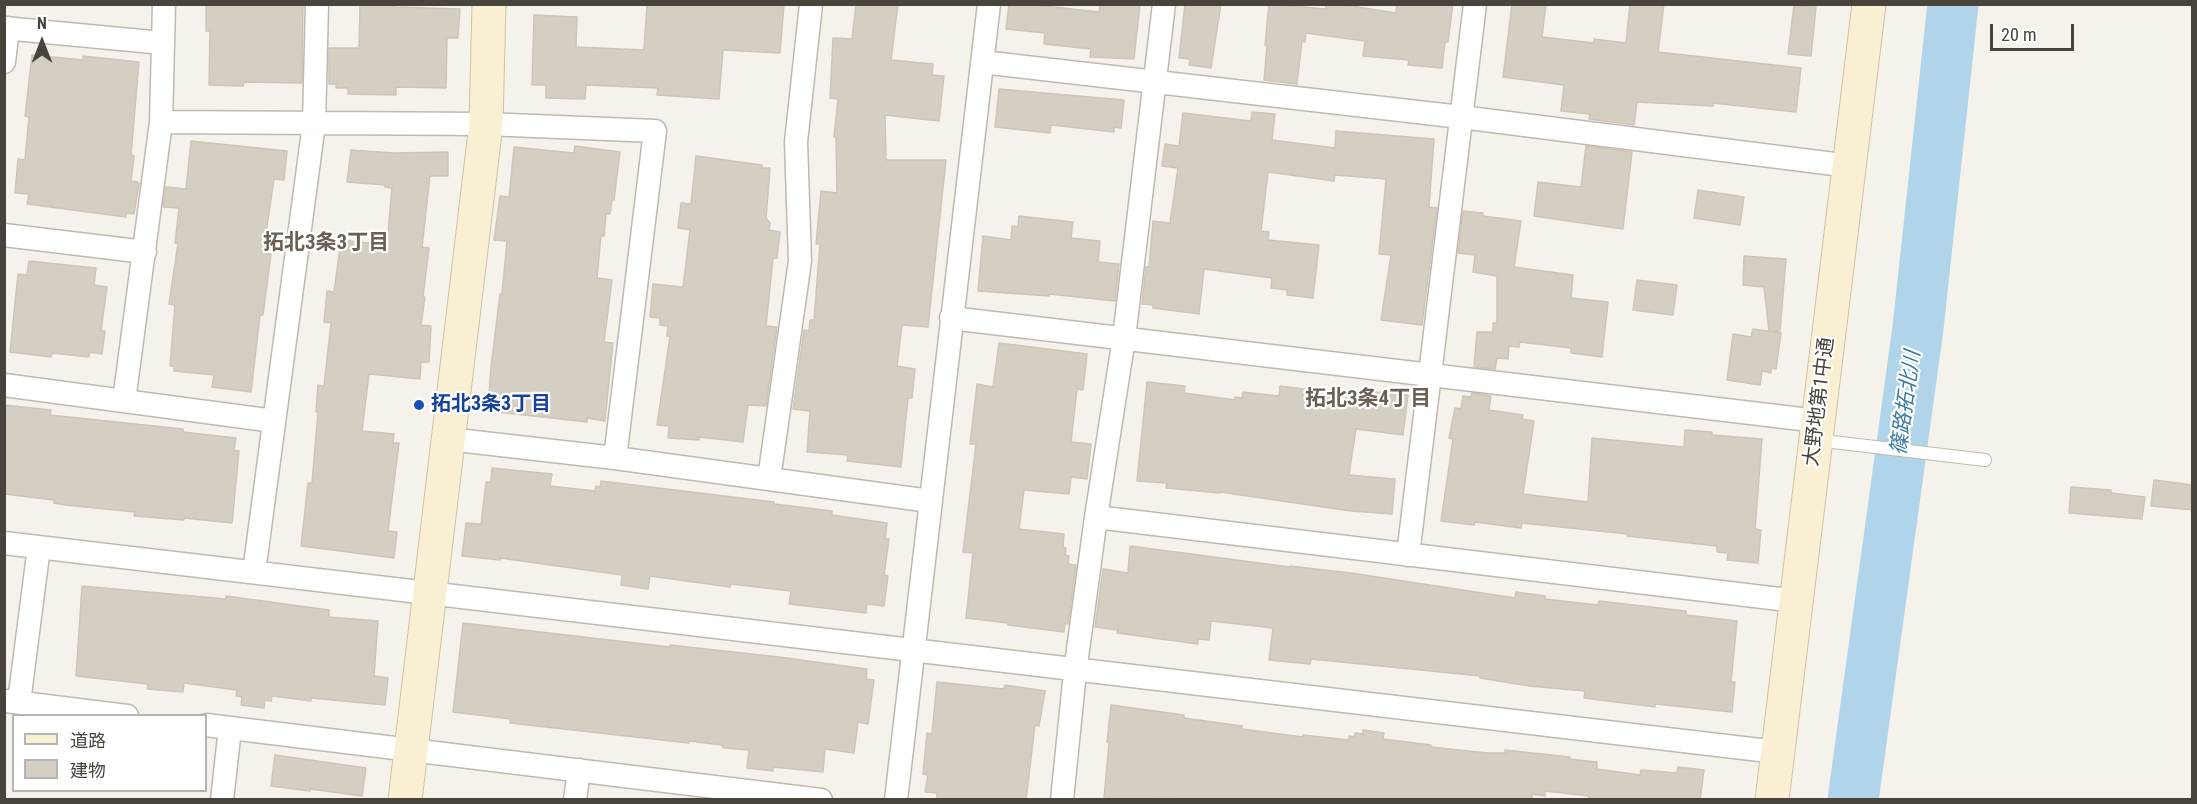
<!DOCTYPE html>
<meta charset="utf-8">
<style>
body{margin:0}
#map{position:relative;width:2197px;height:804px;overflow:hidden;background:#f5f2ec;font-family:"Roboto Condensed","Noto Sans JP",sans-serif}
canvas{display:block}
.frame{position:absolute;inset:0;border:6px solid #48433b;pointer-events:none}
.legend{position:absolute;left:12px;top:714px;width:195px;height:78px;box-sizing:border-box;background:#fff;border:2px solid #b6b4b1;margin:0;padding:8px 10px;list-style:none;font-size:18px;color:#48433b}
.legend li{display:flex;align-items:center;gap:12px;height:30px}
.legend b{width:30px;border:2px solid #b6b4b1}
.north{position:absolute;left:12px;top:12px;width:60px;height:60px;-webkit-text-stroke:4px #fff;paint-order:stroke;rotate:0deg;font-size:16px;font-weight:700;line-height:24px;text-align:center;color:#48433b}
.north::after{content:'';display:block;margin:auto;width:21px;height:27px;background:#48433b;clip-path:polygon(50% 0,100% 100%,50% 72%,0 100%)}
.scale{position:absolute;left:1990px;top:24px;width:84px;height:27px;box-sizing:border-box;border:3px solid #48433b;border-top:0;padding-left:8px;font-size:18px;line-height:21px;white-space:nowrap;color:#48433b;-webkit-text-stroke:4px #fff;paint-order:stroke}
</style>
<div id="map">
<canvas width="2197" height="804"></canvas>
<div class="frame"></div>
<ul class="legend">
<li><b style="height:8px;background:#f9efd2"></b>道路</li>
<li><b style="height:16px;background:#d5cec3"></b>建物</li>
</ul>
<div class="north">N</div>
<div class="scale">20 m</div>
</div>
<script>
const ctx = document.querySelector('canvas').getContext('2d');
ctx.lineJoin = 'round';
function strokePath(path, color, width, dash) { ctx.strokeStyle = color; ctx.lineWidth = width; ctx.lineCap = dash ? 'butt' : 'round'; ctx.setLineDash(dash || []); ctx.stroke(path); }
function fill(path, color) { ctx.fillStyle = color; ctx.fill(path, 'evenodd'); }
function label(font, color, halo, rows, align = 'center') {
  ctx.font = font + ' "Roboto Condensed","Noto Sans JP",sans-serif'; ctx.lineWidth = 4.5; ctx.setLineDash([]); ctx.textBaseline = 'middle'; ctx.strokeStyle = halo; ctx.fillStyle = color; for (const [text, x, y, turn = 0] of rows) {
    ctx.save(); ctx.translate(x, y); ctx.rotate((+turn || 0) * Math.PI / 180); ctx.textAlign = isNaN(turn) ? turn : align; if (halo) ctx.strokeText(text, 0, 0); ctx.fillText(text, 0, 0); ctx.restore();
  }
}
strokePath(new Path2D(`
 M1853,800L1918,328L1953,4`), '#b0d4ea', 51);
const building = new Path2D(`
 M206,4H303L302,83L244,82L243,86L209,85L210,31H206Z
 M360,4H395V7L460,9L458,38H447L446,88L396,87V95L348,94V88H336V84H329V48H359Z
 M647,4H784L780,53L723,50L719,99L657,95L658,88L586,85L585,99L546,98V85H532L534,15L577,17L576,47L644,50Z
 M856,4H898L891,60L933,64L932,75L944,76L939,121L885,115L886,160H946L928,327L902,325L897,366L915,369L912,398H908L901,467L847,461L848,455L807,452L810,411L793,409L804,330L809,331L810,320H814L820,244H816L821,191L837,193L836,137H834L838,99L830,98L833,38L852,39Z
 M1009,4H1027L1099,12L1100,4H1140L1134,59L1090,57L1091,49L1044,44L1045,33L1006,29Z
 M1185,4H1221L1211,68L1189,65L1190,59L1179,58Z
 M1269,4L1326,9V4H1339L1396,13L1397,4H1453L1448,42H1445L1442,68L1408,65L1409,60L1363,56L1365,41L1306,33L1305,42L1302,41L1297,84L1264,80L1267,46L1265,45Z
 M1512,4H1546L1542,37L1594,43V39L1626,43L1630,4H1664L1658,52L1801,68L1796,112L1713,103V106L1637,102L1634,125L1589,119L1590,114L1561,111L1564,85L1503,77Z
 M1794,5L1816,7L1811,56L1788,54Z
 M32,55L83,60V56L139,62L131,155L134,156L131,181L138,182L139,184L134,214L126,213V217L27,204L29,194L15,193L18,159L25,160L29,117L25,116Z
 M999,89L1124,100L1121,128L1114,127V132L1051,125L1050,133L995,127Z
 M1252,112L1275,114L1272,140L1335,148L1336,131L1434,139L1429,207L1437,208L1422,325L1381,320L1391,255L1379,254L1386,179L1335,175L1334,181L1268,172L1261,231L1269,232L1268,240L1319,245L1313,298L1287,295V290L1271,288L1272,278L1204,269L1199,314L1153,308V305L1142,304L1146,267H1149L1153,221L1170,223L1178,168L1162,166L1165,144L1179,146L1183,113L1251,121Z
 M191,141L287,151L284,180L274,179L263,253L271,254L263,315H260L251,392L212,387L214,375L174,371V366H170L175,305L169,304L178,243H175L179,208L163,207L166,187L186,189Z
 M575,146L620,152L614,200H612L610,214H606L604,236L601,235L597,278L612,280L604,342L613,343L605,421L587,418V422L488,411L491,367L500,294H502L507,241L494,240L500,196L509,197L514,147L574,153Z
 M1586,146L1632,152L1623,229L1534,216L1538,182L1581,187Z
 M351,150L394,153L448,152V176H430L422,247L429,248L423,297H425L421,325L431,326L429,362H421L420,379L369,374L362,431L394,434L393,443H399L388,531L397,532L394,558L301,546L308,483H312L318,412H316L318,385L324,386L331,323L324,322L327,291L334,292L341,240L386,245L387,244L392,188L385,187V185L347,182Z
 M696,156L762,165V168H770L766,218L770,223L769,230L780,232L777,258H773L766,326L777,327L766,406L748,405L743,442L699,437V440L668,438L669,426L657,425L670,336H667L668,326L660,325V318L650,317L653,284L683,287L690,230L678,228L681,203L691,204Z
 M1698,190L1744,197L1740,225L1694,218Z
 M1463,211L1483,213V216L1521,221L1514,267L1573,275L1571,298L1608,302L1602,357L1571,353V348L1520,342L1519,347L1509,346L1508,359L1497,358L1495,369L1474,367L1477,332H1493V323H1497V276L1473,272L1475,255L1458,253Z
 M1019,216L1073,222L1071,238L1100,241L1098,262L1119,264L1115,301L1049,294V296L978,291L983,236L1011,240L1012,226L1018,227Z
 M1744,256L1786,259L1780,331H1769L1764,287L1743,285Z
 M29,261L96,268L94,285L107,287L101,331H105L102,354L89,352V357L52,353L51,357L10,352L18,274L27,275Z
 M1637,280L1677,285L1673,315L1633,310Z
 M1753,329L1781,333L1776,369L1771,368V373L1762,371L1760,385L1727,380L1733,334L1751,337Z
 M999,343L1087,354L1083,390L1077,389L1071,442L1091,444L1087,479L1071,477L1069,494L1024,490L1019,529L1064,534L1063,547L1066,548L1065,555L1069,556L1068,564L1076,565L1068,624L1065,623L1064,632L1008,625V623L966,618L973,553L963,552L976,444H970L977,384L993,387Z
 M1147,382L1185,386L1184,393L1235,400V397L1242,398L1243,392L1279,396L1280,386L1320,391L1319,394L1374,402L1375,392L1408,395L1403,435L1356,429L1349,475L1395,479L1392,514L1351,511L1220,492V493L1166,488L1167,483L1137,481Z
 M1472,393L1491,396L1489,410L1523,415L1522,419L1534,421L1523,494L1588,502L1592,438L1684,447L1685,430L1712,432V435L1762,439L1755,529L1761,530L1758,563L1727,560L1728,553L1717,552V546L1627,536L1628,534L1522,523L1521,528L1475,522L1474,525L1441,521L1453,439L1449,438L1455,408L1461,409L1463,396L1471,397Z
 M4,405L51,410L50,415L183,429V432L236,438L234,450L239,451L232,523L184,518V520L134,516L135,512L65,505L54,503V500L4,494Z
 M492,468L552,474L550,486L595,491L596,486L600,487L601,481L774,502V504L832,511V515L887,523L885,539H889L884,575L888,576L884,606L867,604L866,613L789,604L791,591L731,584L730,587L650,576L648,589L621,585L622,575L500,558V560L462,556L466,523L481,524L486,482H491Z
 M2154,480L2193,485V510L2151,506Z
 M2071,487L2111,490V493L2145,497L2142,519L2069,513Z
 M1130,546L1290,567V566L1351,573L1515,598L1516,592L1545,596V599L1598,605L1599,601L1686,611V615L1737,621L1731,682H1735L1732,712L1655,704V707L1584,698L1585,691L1529,686L1480,678V676L1311,659L1310,664L1269,660L1273,628L1211,621L1209,640L1198,639V644L1117,633L1118,630L1095,627L1103,569L1128,573Z
 M82,586L226,599V596L329,610V617L378,621L374,676L388,678L385,705L311,698V701L272,696L271,701L265,700L264,708L241,705L242,697L236,696L237,690L184,683L183,692L147,689L148,684L76,676Z
 M463,623L670,647V645L779,657L867,669L866,679L874,680L868,724L858,722L854,753L825,749L823,772L773,767V771L747,768L749,750L724,748L721,745L690,741L689,743L510,723L511,719L453,712Z
 M937,682L1004,689L1005,685L1045,691L1039,726L1035,725L1026,800H937V793L925,792L928,775L923,774L927,733L932,734Z
 M1111,705L1184,715V718L1242,726V729L1303,737V735L1349,740V736L1354,737L1355,733L1363,734V730L1384,733L1383,739L1431,745V747L1487,753H1505V750L1570,757L1569,759L1597,762V769L1640,775L1641,770L1677,773L1678,767L1704,770L1700,800H1588L1589,796L1545,791V796L1532,794V800L1104,798L1109,743L1107,742Z
 M275,755L366,768L362,796L310,789V791L271,786Z`);
fill(building, '#d5cec3');
strokePath(building, '#cfc5b7', 1.5);
const lane = new Path2D(`
 M1816,440L1985,460`);
const street = new Path2D(`
 M4,28L163,43
 M4,62L8,28
 M982,62L1461,117L1850,166
 M161,122L486,124L655,131L615,458
 M4,235L145,252
 M951,318L1818,421
 M4,385L274,421
 M124,401L161,122L164,4
 M448,439L615,458L930,501
 M769,479L800,261L796,142L811,4
 M1096,517L1796,601
 M4,543C595,614 1186,684 1777,752
 M1408,555L1475,4
 M254,572L314,124L317,4
 M6,701L127,716
 M19,702L39,547
 M206,725L821,800
 M222,800L230,728
 M575,800L579,770
 M896,800L989,4
 M1062,800L1075,672L1096,517L1124,338L1164,4`);
const secondary = new Path2D(`
 M405,800L486,124L489,4
 M1772,800L1869,4`);
strokePath(lane, '#bfb9b0', 14);
strokePath(street, '#bfb9b0', 25);
strokePath(secondary, '#cfc2a1', 35);
strokePath(lane, '#fff', 12);
strokePath(street, '#fff', 22);
strokePath(secondary, '#f9efd2', 33);
for (const [x, y, r, color] of [
 [419,405,6,"#1a4fb4"]
]) { const dot = new Path2D(); dot.arc(x, y, r, 0, 2 * Math.PI); ctx.fillStyle = color; ctx.fill(dot); strokePath(dot, '#fff', 2); }
label('20px', '#48433b', '#fff', [
 ["大野地第1中通",1820,402,-83]
]);
label('bold 20px', '#164399', '#fff', [
 ["拓北3条3丁目",431,405]
], 'left');
label('bold 21px', '#6a6053', '#fff', [
 ["拓北3条3丁目",326,244],
 ["拓北3条4丁目",1368,400]
]);
label('italic 21px', '#3c7aa2', '#fff', [
 ["篠路拓北川",1907,403,-82]
]);
</script>
